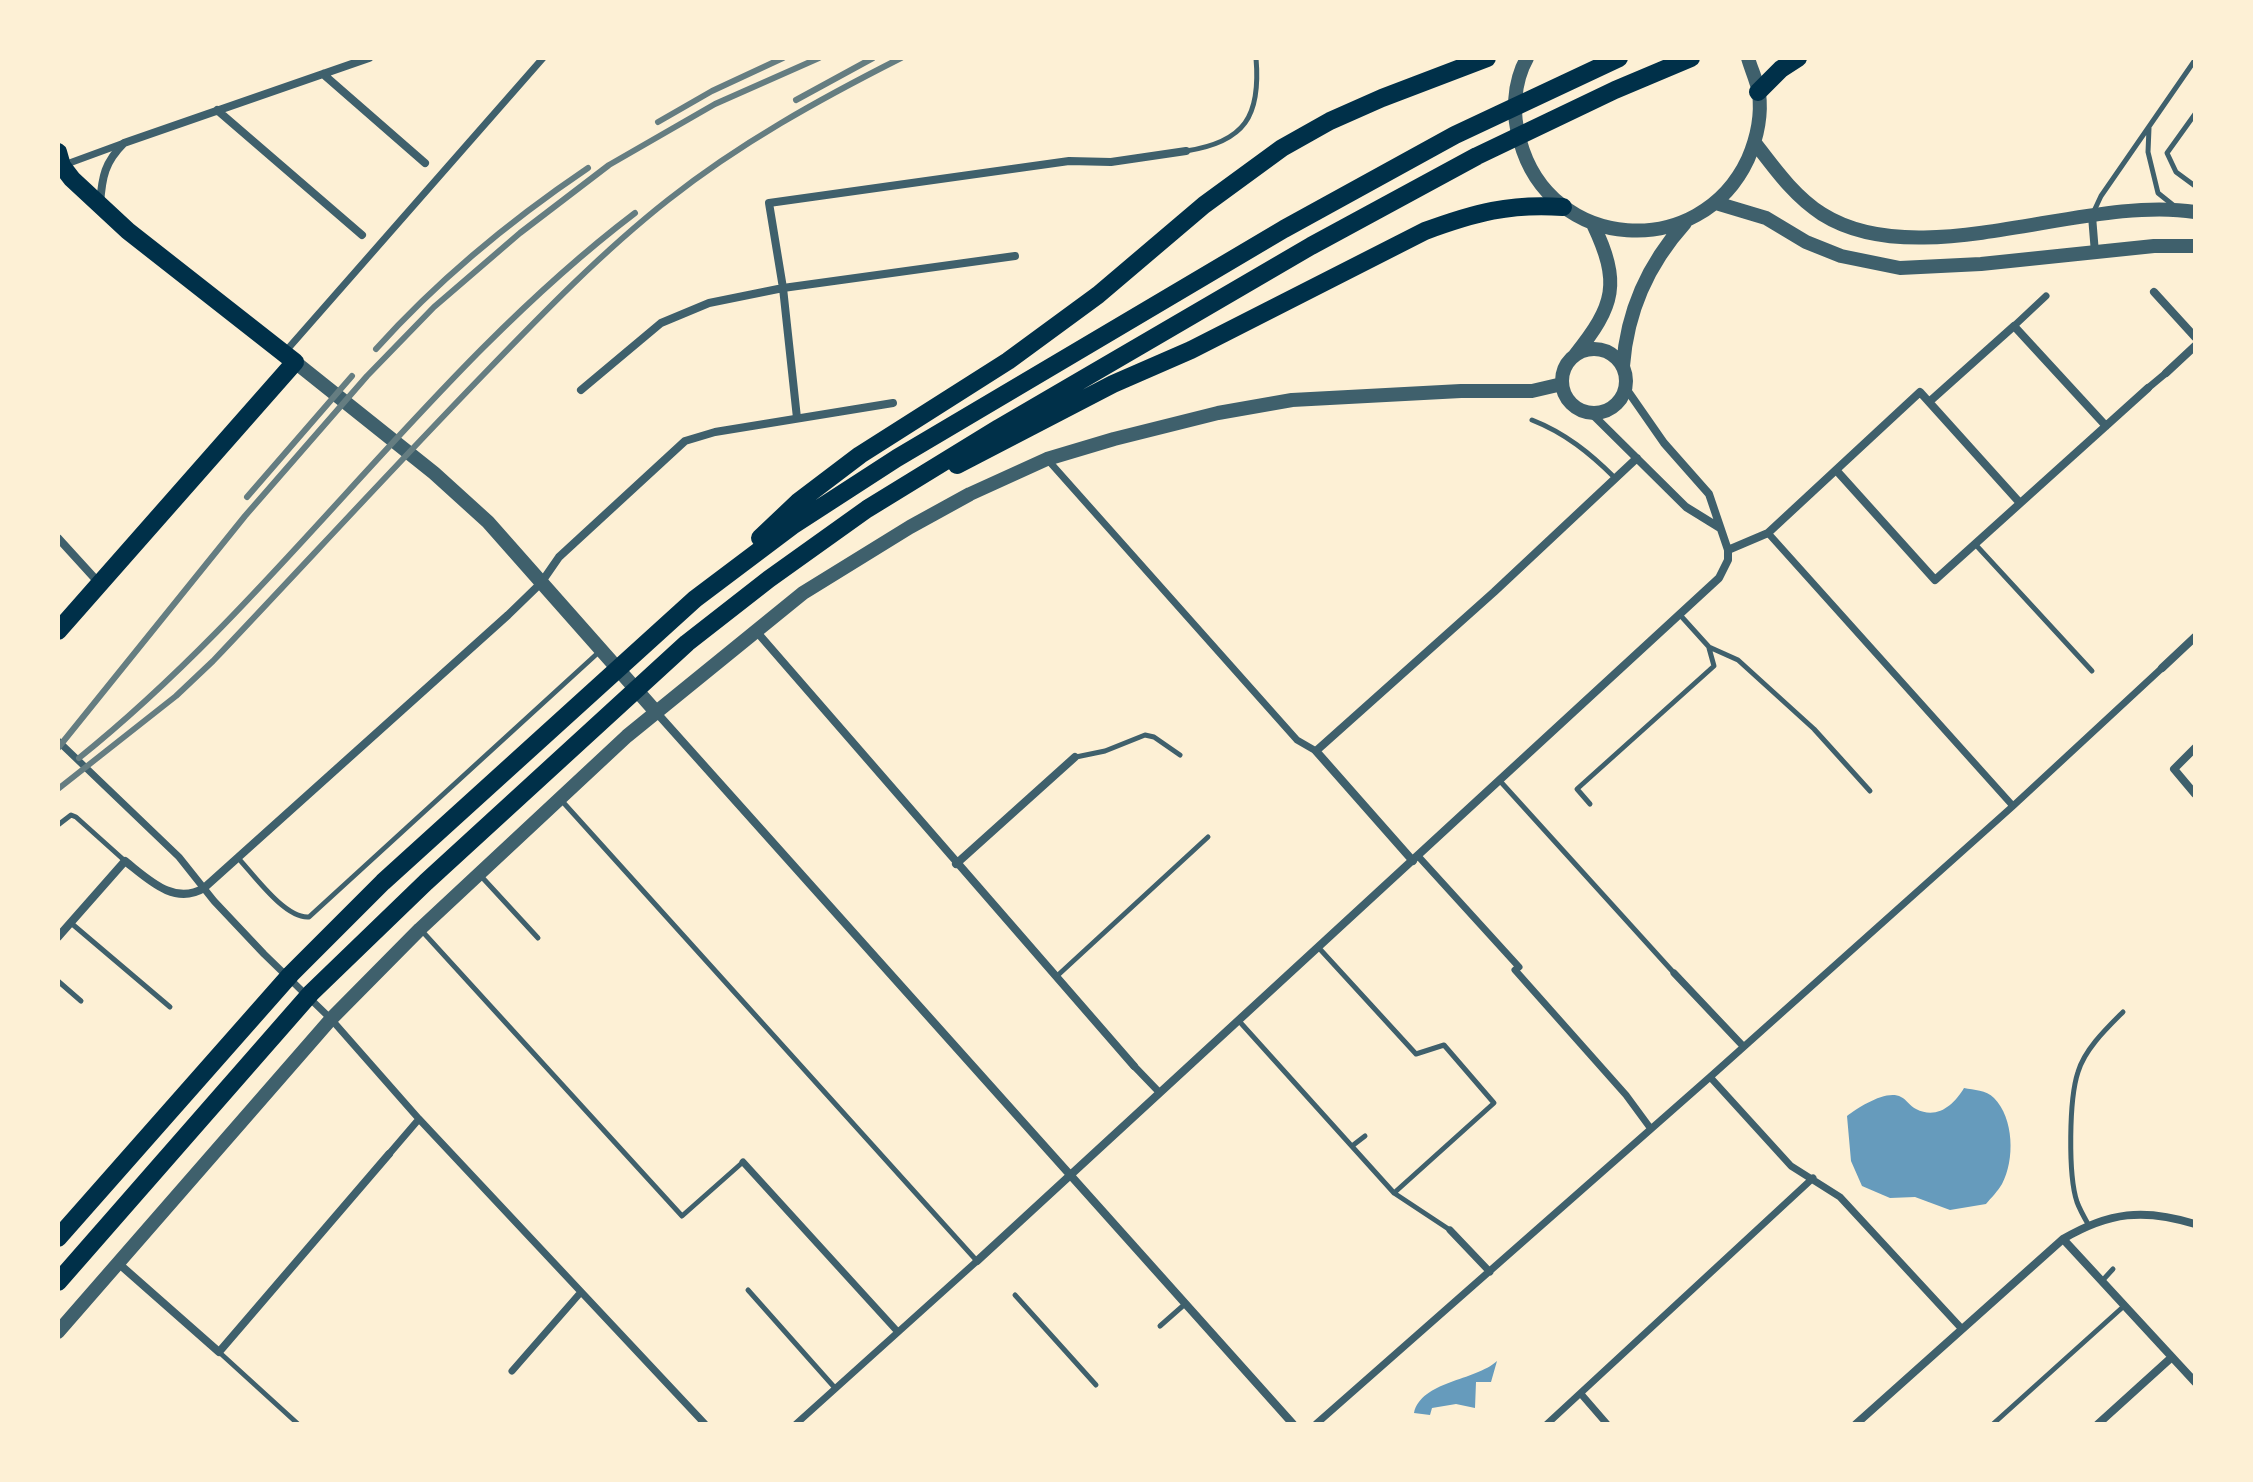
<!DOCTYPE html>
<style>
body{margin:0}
#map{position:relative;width:2253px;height:1482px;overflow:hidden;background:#fdf0d5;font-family:Commissioner,sans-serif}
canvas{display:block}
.frame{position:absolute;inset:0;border:60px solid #fdf0d5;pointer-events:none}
</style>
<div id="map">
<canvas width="2253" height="1482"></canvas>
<div class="frame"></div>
</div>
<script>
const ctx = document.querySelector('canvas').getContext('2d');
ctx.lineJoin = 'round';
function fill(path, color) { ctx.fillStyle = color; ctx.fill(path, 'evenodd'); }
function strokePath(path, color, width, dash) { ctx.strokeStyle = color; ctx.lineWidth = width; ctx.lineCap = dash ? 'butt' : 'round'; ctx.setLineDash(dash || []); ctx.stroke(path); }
fill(new Path2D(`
 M1964,1088C1974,1090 1986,1090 1994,1098C2014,1118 2015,1160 2002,1184C1998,1191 1991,1198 1986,1204L1950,1210L1915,1197L1890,1198L1862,1186L1851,1161L1847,1116C1859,1107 1887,1089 1901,1097C1906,1099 1910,1106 1916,1109C1937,1120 1954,1105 1964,1088Z
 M1497,1361L1491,1382H1476L1475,1408L1456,1404L1432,1408L1430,1415L1414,1413C1421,1381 1475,1381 1497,1361Z`), '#669bbc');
strokePath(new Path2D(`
 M2195,114L2167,153L2176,172L2195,186
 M2149,128L2148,152L2158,193L2173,205
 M1186,151C1245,142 1261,116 1256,58
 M2094,211L2101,196L2195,60
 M1532,420C1565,433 1590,453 1615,478
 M1975,544L2092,671
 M1681,616L1709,647L1738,660L1814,729L1870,791
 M1076,757L1105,751L1145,735L1154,737L1180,755
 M1500,781L1674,973
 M562,801L977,1261
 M1590,804L1577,789L1714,666L1709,648
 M58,825L71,815L76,817L125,861
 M238,858C254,875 285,919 309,917L600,651
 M480,875L538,938
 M71,923L170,1007
 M422,931L682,1216L743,1162
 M1318,947L1416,1054L1444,1045L1494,1103L1394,1193
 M1057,976L1208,837
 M58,981L81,1001
 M1239,1021L1394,1193L1450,1230
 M1352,1146L1365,1136
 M2088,1224C2084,1217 2080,1210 2077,1202C2068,1175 2069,1099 2078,1072C2085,1049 2106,1029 2123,1012
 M2102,1281L2113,1269
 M748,1290L835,1388
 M1015,1295L1096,1385
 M1160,1326L1185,1304
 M219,1352L298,1424
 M1993,1424L2124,1306`), '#3f606c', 5);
strokePath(new Path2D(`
 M64,165L124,143
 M2014,326L2046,296
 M285,352L543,58
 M2148,388L2166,373
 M1047,459L1297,740L1316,751
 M1768,533L2013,806
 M58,741L179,857L214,901L264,954L331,1019L419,1119L705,1424
 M1418,856L1519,967L1515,970L1626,1095L1651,1129
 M1674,973L1743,1046
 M1134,1066L1159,1092
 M1710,1077L1791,1166L1840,1197L1962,1329
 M389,1154L419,1119
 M743,1162L897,1331
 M1450,1230L1490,1272
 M512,1371L581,1292
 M1581,1394L1607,1424
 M796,1424L977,1261
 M1316,1424L1710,1077L2013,806L2162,668
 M1547,1424L1813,1178`), '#3f606c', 7);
strokePath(new Path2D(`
 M323,74L425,163
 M217,110L362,235
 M100,204C102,176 105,162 124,143L369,58
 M2092,216L2095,253
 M2154,292L2195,337
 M2166,373L2195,346
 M581,390L661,323L709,303L783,288L1015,256
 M1929,402L2014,326L2106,426
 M1591,413L1686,507L1720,528
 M797,418L783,288L769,203L1069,161L1111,162L1186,151
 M1836,470L1935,580L2148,388
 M58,538L99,583
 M1728,550L1768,533L1920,392L2020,503
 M756,631L1134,1066
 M2162,668L2195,637
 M656,712L1293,1424
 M2195,748L2174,769L2195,794
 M1413,861L1316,751L1494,592L1637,458
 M956,864L1075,757
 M58,937L125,861C148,879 174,906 204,888L508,615L541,583L559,557L685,441L715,432L893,403
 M2063,1239L2195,1382
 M977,1261L1719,578L1728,560V550L1709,494L1664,443L1625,387
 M118,1263L219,1352L389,1154
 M1856,1424L2063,1239C2109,1212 2144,1208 2195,1224
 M2098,1424L2172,1357`), '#3f606c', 8);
strokePath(new Path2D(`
 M1527,58C1513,83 1512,115 1520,141C1550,252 1700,262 1748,159C1757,138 1762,116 1759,93C1757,81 1751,69 1748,58
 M1755,143C1775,169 1794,196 1822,214C1920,276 2085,194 2195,212
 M1716,203L1766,218L1806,242L1841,256L1900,268L1981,264L2154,246H2195
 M1562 381a32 32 0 1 1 64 0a32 32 0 1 1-64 0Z
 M1575,355C1615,305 1621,283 1593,224
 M295,362L434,473L488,522L656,712
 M1623,366C1627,311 1648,264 1685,223
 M58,1332L331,1019L420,929L627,736L803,593L910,527L970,494L1047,459L1114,439L1218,413L1292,400L1461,391H1532L1562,384`), '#3f606c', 14);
strokePath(new Path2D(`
 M58,152L62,166L72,179L128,231L295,362L58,631`), '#003049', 18);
strokePath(new Path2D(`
 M1758,92L1781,69L1798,58
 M957,465L1113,384L1191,350L1425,231C1474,213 1510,203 1563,207
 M760,538L798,502L860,455L1008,361L1098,295L1204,205L1282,148L1330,121L1382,98L1487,58
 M58,1238L291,974L383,882L695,599L792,526L897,458L1284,229L1455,135L1619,58
 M58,1282L311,993L426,882L687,643L769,579L867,509L999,428L1311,246L1477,156L1615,90L1691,58`), '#003049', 18);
strokePath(new Path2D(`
 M796,100L873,58
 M658,122L712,91L783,58
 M376,349C438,280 511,220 588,168
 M247,497L352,376
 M58,748L245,516L367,376L434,307L520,233L609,165L715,104L819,58
 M79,758C282,595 427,371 635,213
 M58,789L176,696L213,661C303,566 392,469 483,375C542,314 602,252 668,200C740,143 820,99 901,58`), '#657d81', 6);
</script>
